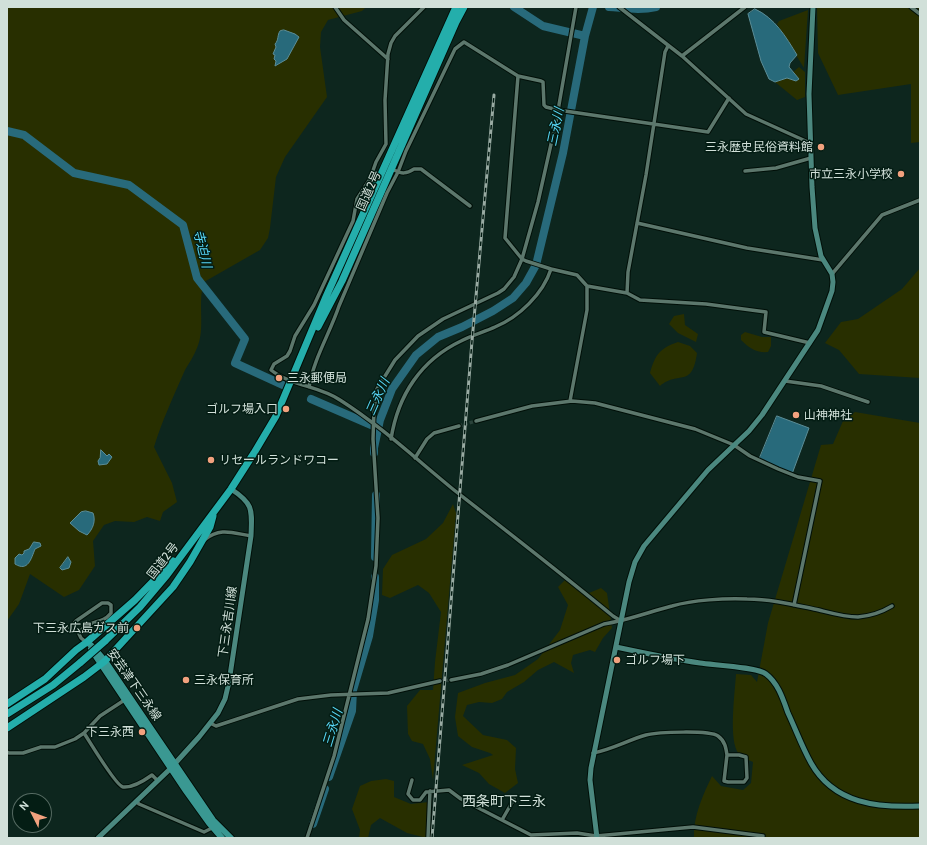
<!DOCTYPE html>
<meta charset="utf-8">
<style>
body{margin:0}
#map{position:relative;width:927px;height:845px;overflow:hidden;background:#0d261e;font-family:Cabin,sans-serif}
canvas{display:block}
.frame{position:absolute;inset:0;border:8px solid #d1e0d9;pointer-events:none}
.north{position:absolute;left:12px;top:793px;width:40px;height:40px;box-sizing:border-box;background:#041d14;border:1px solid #566b63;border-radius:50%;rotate:312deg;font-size:11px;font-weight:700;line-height:16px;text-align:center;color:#d1e0d9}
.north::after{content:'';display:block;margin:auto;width:14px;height:18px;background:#f2a17e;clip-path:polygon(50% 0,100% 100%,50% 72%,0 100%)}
</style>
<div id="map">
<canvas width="927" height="845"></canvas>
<div class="frame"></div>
<div class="north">N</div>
</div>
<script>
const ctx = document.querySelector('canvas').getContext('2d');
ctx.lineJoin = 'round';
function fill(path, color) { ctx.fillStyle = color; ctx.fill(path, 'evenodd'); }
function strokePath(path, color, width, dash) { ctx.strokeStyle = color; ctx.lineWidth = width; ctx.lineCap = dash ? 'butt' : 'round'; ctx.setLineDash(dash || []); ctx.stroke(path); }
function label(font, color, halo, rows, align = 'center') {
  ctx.font = font + ' Cabin,"Noto Sans JP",sans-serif'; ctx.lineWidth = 3; ctx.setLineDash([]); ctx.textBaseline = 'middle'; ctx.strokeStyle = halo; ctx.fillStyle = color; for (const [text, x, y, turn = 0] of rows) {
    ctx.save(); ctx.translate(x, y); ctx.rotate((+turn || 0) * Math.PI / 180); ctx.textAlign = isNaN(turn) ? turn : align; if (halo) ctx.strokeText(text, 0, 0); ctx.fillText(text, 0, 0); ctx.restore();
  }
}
fill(new Path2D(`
 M7,7H366L362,11L328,20L321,32L320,47L327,97L285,157L276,177L270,228L268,238L260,250L204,282C197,303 206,328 197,348C194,356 189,363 185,370C174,395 162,421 154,447L172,483L177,502L163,512L160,521L147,517L134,522L115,521L104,525L93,541L95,566L79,590L64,597L30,574L19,604L7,621Z
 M817,7H920V142L911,143V84L838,95L818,53Z
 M808,10L804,68L777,24L779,21Z
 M799,67L805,72V97L797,100L775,82L787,78L799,79L793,72Z
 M920,268V378L859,374L839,350L825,343L841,322L858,319L902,289Z
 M684,314L685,325L698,334L696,342L678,333L669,324L674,316Z
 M745,332L762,337H771V346L768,352C756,353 749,348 741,340V335Z
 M678,342L690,346L697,353C692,389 679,370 660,386L650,373C655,355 660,348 678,342Z
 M855,412L920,423V838H694C693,816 703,795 712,776L721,786L743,790L751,783L753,762C749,760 742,758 739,754C728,742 735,692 736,674L751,675L757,682L768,623L821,445L833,444L843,421Z
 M453,504L456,513L433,780L430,759L423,744L412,741L408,734L407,706L420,690H433L435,662L441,612L429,593L418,585L390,598L382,595L383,569L392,555L426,539L443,523Z
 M567,578L589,593L601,588L607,593L612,628L603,638L595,652L590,650L573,655L571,663L574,673L554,662L538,670L524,682L507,692L502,699L492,703L479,702L467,705L463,716L483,735L507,740L516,748L515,769L518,783L505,793L489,784L479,773L462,765L493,755L490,753L472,747L458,736L455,717L458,693L485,683L515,675L538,659L560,630L568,605L558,587Z
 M386,779L394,781V797L411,804L429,802L427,838L407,833L380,818L371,825L368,838H359L360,830L352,809L360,786L371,781Z`), '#282f00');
const water = new Path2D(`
 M755,9C775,18 786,37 797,55L790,63L789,67L799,79L796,81L787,78L775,82L769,79L761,61L748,14Z
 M284,30L295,34L299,37L287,59L275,66L276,61L274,59L275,55L273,54L276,47L275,44C279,40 277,35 280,31Z
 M777,416L809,428L792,474L759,460Z
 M101,450L107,456L109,454L112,457L107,464L99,465L98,461L100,458Z
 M86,511L93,513C96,521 93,529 87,535L79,531L70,523L81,512Z
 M34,542L40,543L41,546L35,549C31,559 28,572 15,564V558L19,554L22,555L24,553V551L29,549Z
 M68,557L71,562L69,568L62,570L60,568Z`);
fill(water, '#286a7b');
strokePath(water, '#5b8d97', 1);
strokePath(new Path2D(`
 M514,7L543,26L585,36
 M609,7C625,8 640,11 656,7
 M7,131L24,135L74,173L129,185L183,225L197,278L245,339L235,363L283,385
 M311,399L378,428
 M374,453V448L380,420L392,389L416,355L438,337L462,327L493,311L513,298L526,283L536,265L563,153L585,36L593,7
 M375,557L376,495
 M329,777L352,711L353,690L369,636L375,600V577
 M313,824L325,789`), '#286a7b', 8);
strokePath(new Path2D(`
 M459,426L476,421
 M440,681L451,680`), '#2a423a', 3.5, [3.5, 2]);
const street = new Path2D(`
 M335,7L344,20L388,59
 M424,7L395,36L391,43L388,54L385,100L386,144L376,162L370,179L357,199L353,221L314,305L295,336L290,351L287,356L274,364L271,370C291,386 320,386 340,400C381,426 417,460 454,490C508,532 561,573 613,616L621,621
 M619,7L682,56L746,114L810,143
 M911,7L920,14
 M682,56L745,7
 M518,76L505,238L522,259L526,261L551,269L577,275L587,286L627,293L640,300L706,304L766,312L764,332L810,343
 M394,170C402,174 406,174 414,169H421L470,206
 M745,171L776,168L811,158
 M637,223L747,248L823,260
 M832,274L882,215L920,200
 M627,293L628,272L646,175L665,52L668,46
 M785,381L821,386L868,402
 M309,387C314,358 330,333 339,306L387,193L398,172L406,151L455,49L464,42L518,76L541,81L543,82L544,105L546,107L558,110L708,132L729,98
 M570,401L587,310V286
 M476,421L532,406L572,401L595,403L695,429L734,445L750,456L778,469L798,477L820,481L794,605
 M391,439C398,395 421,360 461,341C472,335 484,332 495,327C519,317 543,294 551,269
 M415,458L427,439L434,433L459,426
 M204,540C221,527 232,533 251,536
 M70,628L76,621L102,603H108L111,605V613C109,615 107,618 104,619C95,623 83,624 79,634L81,638L86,642
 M451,680L481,674L508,665L604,624C628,620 649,612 672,606C693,600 725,598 747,599C772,599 795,605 819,610C831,613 845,617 858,617C870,616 882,612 892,606
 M210,723L216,726L298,699L331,695L388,693L440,681
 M84,733C90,742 116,786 123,787C132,788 145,780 152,775L158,781
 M7,752L9,753H23L41,747H55L75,739L84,733L100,716L126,699
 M593,753C611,750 628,740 646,735C658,732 709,730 718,736C725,741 726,748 727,755H739L746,757L747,778L744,782H728L724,781L727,755
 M412,780L408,794L413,800H420L426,792L449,790L461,799L531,835L577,833L596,836L693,827L763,836
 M136,801L139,804L204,832L214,827
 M502,820L514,799
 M307,838L334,756L368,619L376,566L378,518L373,439L374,410L377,389L395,360L418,336L443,319L498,293L504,289L514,277L522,259L538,202L556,122L576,7
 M428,838L430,791`);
const secondary = new Path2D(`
 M616,647C644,653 672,659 700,663C713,665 758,667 766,674C778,683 783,699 788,713C796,730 802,747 811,763C834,804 878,808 920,806
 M98,838L170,769L199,737L218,713L225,699L229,682L251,536C252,510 254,504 231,489
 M597,838L590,780L591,768L629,582L635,562L644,546L708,470L749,431L762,415L818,330L832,291L833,282L832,274L821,256L815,228L812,187L809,94L813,7`);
const primary = new Path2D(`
 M87,642L93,647L105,661L213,820L231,838
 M91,649L186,791L209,823L222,838`);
const highway = new Path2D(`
 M318,327L342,281L456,22L464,7
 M105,641L140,607L167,575L231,489L254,453L276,416L325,299L456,7
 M7,704L45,679L76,650L87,642L135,600L173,561
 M7,714L53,685L81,662
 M7,728L84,677L105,661L173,587L190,562L210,527L213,516`);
strokePath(street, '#000f08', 5.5);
strokePath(secondary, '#000f08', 7);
strokePath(primary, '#000f08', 8);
strokePath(highway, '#000f08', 9);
strokePath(street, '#5c776c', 3.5);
strokePath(secondary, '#4b887f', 5);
strokePath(primary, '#3a9892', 6);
strokePath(highway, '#24aeab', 7);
const rail = new Path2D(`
 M432,838L472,341L494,95`);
strokePath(rail, '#99aba3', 3);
strokePath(rail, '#041d14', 1.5, [4.5]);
const highwayBridge = new Path2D(`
 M81,662L105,641`);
strokePath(highwayBridge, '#000f08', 9, []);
strokePath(highwayBridge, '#24aeab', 7);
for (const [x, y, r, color] of [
 [821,147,4,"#f2a17e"],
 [901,174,4,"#f2a17e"],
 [279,378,4,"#f2a17e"],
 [286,409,4,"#f2a17e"],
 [796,415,4,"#f2a17e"],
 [211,460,4,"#f2a17e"],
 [137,628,4,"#f2a17e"],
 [617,660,4,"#f2a17e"],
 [186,680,4,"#f2a17e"],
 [142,732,4,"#f2a17e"]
]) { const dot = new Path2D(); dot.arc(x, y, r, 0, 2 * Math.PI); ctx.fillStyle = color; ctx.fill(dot); strokePath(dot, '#041d14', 1.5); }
label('12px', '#d1e0d9', '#041d14', [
 ["三永歴史民俗資料館",813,147],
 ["市立三永小学校",893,174],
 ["三永郵便局",287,378,"left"],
 ["ゴルフ場入口",278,409],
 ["山神神社",804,415,"left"],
 ["リセールランドワコー",219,460,"left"],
 ["下三永広島ガス前",129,628],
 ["ゴルフ場下",625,660,"left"],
 ["三永保育所",194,680,"left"],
 ["下三永西",134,732]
], 'right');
label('12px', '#d1e0d9', '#041d14', [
 ["国道2号",369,191,-66],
 ["国道2号",163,561,-52],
 ["下三永吉川線",228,622,-82],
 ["安芸津下三永線",134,685,55]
]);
label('italic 13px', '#58d6f6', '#041d14', [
 ["三永川",556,127,-78],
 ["寺迫川",202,249,76],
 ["三永川",378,397,-66],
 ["三永川",333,728,-73]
]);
label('14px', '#d1e0d9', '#041d14', [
 ["西条町下三永",504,802]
]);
</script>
